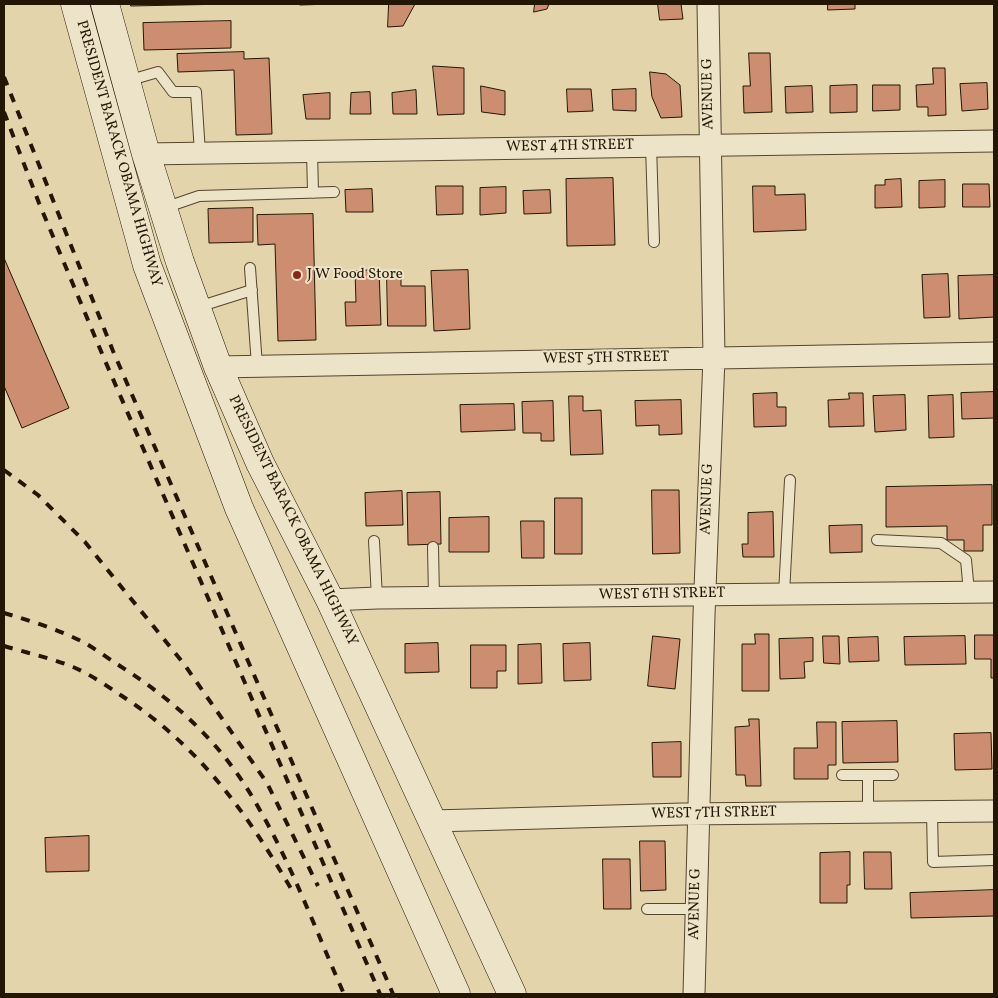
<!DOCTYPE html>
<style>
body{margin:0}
#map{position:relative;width:998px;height:998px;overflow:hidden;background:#e3d4ab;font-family:Vollkorn,serif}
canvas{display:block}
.frame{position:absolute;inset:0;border:5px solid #241604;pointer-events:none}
</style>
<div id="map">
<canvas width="998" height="998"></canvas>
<div class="frame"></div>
</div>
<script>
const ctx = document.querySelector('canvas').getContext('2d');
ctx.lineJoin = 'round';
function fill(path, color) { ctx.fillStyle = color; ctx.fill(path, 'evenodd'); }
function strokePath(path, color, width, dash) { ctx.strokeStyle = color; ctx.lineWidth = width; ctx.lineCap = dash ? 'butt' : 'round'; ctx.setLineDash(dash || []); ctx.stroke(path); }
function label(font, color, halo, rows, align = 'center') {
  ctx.font = font + ' Vollkorn,serif'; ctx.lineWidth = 4; ctx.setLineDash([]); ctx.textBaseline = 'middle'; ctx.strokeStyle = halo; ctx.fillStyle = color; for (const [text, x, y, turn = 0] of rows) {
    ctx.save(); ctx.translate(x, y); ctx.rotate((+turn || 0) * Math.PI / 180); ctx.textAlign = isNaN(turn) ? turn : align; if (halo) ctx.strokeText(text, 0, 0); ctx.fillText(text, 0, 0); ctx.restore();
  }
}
const building = new Path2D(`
 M131,4H230L131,6Z
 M300,4H332L300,5Z
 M389,4H415L403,26L388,27Z
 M535,4H549L547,9L534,12Z
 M658,4H681L683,19L660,20Z
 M828,4H855V9L828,10Z
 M231,21V48L144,50L143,23Z
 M244,52V59L269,58L272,134L236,135L234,70L178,72L177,54Z
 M749,53H770L772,112L744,113L743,86H750Z
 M433,66L464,68V114L438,115Z
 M933,68H945L946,115L928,116V107H917L916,85L933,84Z
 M650,72L666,74L680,85L682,117L661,118L652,97Z
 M987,83L988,109L962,111L960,84Z
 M857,85V112L830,113V86Z
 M873,85H900V110L873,111Z
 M481,86L505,91V115L482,112Z
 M812,86L813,112L786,113L785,87Z
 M567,89H591L593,111L568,112Z
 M636,89V111L613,110L612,90Z
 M416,90L417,114H393L392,93Z
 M370,92L371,114H350L351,93Z
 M330,93V119H306L303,95Z
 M613,178L615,245L567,246L566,179Z
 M901,179L902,207L875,208V185H885V180Z
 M945,180V207L919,208V181Z
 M963,184H989L990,207H963Z
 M436,186H463V214L437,215Z
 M753,186H775V195L805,194L806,230L754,232Z
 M506,187V213L480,215V188Z
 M372,189L373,212H346L345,190Z
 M550,190L551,213L524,214L523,191Z
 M253,208V242L209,243L208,209Z
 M313,214L316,340L278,341L275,244L258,245L257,215Z
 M4,258L69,408L22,428L4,386Z
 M379,270L381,325L346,326L345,302H356L355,271Z
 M468,270L470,329L434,331L431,271Z
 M948,274L950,317L924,318L922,275Z
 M387,275H401V286H425L426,326H388Z
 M994,275V317L959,319L958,276Z
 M994,392V418L962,419L961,393Z
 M777,393V407H786V426L754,427L753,394Z
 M849,393H863L864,426L829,427L828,400L849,399Z
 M905,395L906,430L875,432L873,396Z
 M953,395L954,437L929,438L928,396Z
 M569,396H583V411L601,410L603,454L571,455Z
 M681,400L682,434L659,435V425L636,426L635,401Z
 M553,401L554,441H541V433H523L522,402Z
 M514,404L515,430L461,432L460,405Z
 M992,485V525H983V551H964V540H947V526L886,527V487Z
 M652,490H679L680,553L653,554Z
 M402,491L403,525L366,526L365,493Z
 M440,492L441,544L408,545L407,493Z
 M555,498H582V554H555Z
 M773,512L774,557H743L742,544H748V513Z
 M489,517V552H449V518Z
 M521,521H544V558H522Z
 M862,525V552L830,553L829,526Z
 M755,634H769V691H742V644H755Z
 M975,635H994V678H991V659H975Z
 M653,636L680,639L675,689L648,686Z
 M823,636H839L840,664L824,663Z
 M965,636L966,664L905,665L904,637Z
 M878,637L879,661L849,662L848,638Z
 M813,638V661L804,662L805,678L780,679L779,639Z
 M438,643L439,672L405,673V644Z
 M590,643L591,680L564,681L563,644Z
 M541,644L542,683L518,684V645Z
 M471,645H506V671H497V688H471Z
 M749,719H759L761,786H746L745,775H736L735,727L749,726Z
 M897,721L898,762L843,763L842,722Z
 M817,722H836V765H828V779H794V748H817Z
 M991,733L992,769L955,770L954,734Z
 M681,742V777H653L652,743Z
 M89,836V871L46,872L45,838Z
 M640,841H665L666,890L641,891Z
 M850,852V885H847V903H820V853Z
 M864,852H891L892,889H865Z
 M603,859H630L631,909H604Z
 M994,890V916L911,918L910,893Z`);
fill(building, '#cd8d71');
strokePath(building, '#241604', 1);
const lane = new Path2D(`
 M127,81L158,72L173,92H196L200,153
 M651,145L654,242
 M312,151L313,193
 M164,208L199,196L334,192
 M250,268L257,366
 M198,307L252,290
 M877,540L941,543L966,560L969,592
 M374,541L377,598
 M433,547L434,597
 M784,594L790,480
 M842,775H893
 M868,812V775
 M932,812L933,862L994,860
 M647,909H696`);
const street = new Path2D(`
 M146,154L994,141
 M218,367L994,353
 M330,600L377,598L994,592
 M433,821L683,814L994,811
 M694,994L704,615L714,357L708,4`);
const secondary = new Path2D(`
 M75,4L147,265L239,508L456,994
 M105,4L146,154L180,262L218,367L260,463L330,600L512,994`);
strokePath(lane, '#54462e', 12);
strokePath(street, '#54462e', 23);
strokePath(secondary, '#241604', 29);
strokePath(lane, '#ede3c8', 10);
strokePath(street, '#ede3c8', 21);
strokePath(secondary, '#ede3c8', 28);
strokePath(new Path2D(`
 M4,77L113,351L393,994
 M4,112L39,203L103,356L380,994
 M4,470L38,495L85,542L184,664L267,783L318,886
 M4,613C31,621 60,630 85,643C97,650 109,659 120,666C178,703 223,745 257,805C292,865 316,931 344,994
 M4,646C27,653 51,658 73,667C90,674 107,686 122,696C200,747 247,813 293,892`), '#241604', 4, [9, 9]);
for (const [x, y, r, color] of [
 [297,275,5,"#8f2418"]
]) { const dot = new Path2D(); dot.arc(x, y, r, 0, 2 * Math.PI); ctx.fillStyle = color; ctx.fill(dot); strokePath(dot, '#ede3c8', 2); }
label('15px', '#241604', '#ede3c8', [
 ["AVENUE G",709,94,-91],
 ["WEST 4TH STREET",570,147,-1],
 ["PRESIDENT BARACK OBAMA HIGHWAY",118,154,74],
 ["WEST 5TH STREET",606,359,-1],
 ["AVENUE G",708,499,-88],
 ["PRESIDENT BARACK OBAMA HIGHWAY",292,521,64],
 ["WEST 6TH STREET",662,595,-1],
 ["WEST 7TH STREET",714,814,-1],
 ["AVENUE G",696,904,-89]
]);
label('15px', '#241604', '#ede3c8', [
 ["J W Food Store",307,275]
], 'left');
</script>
